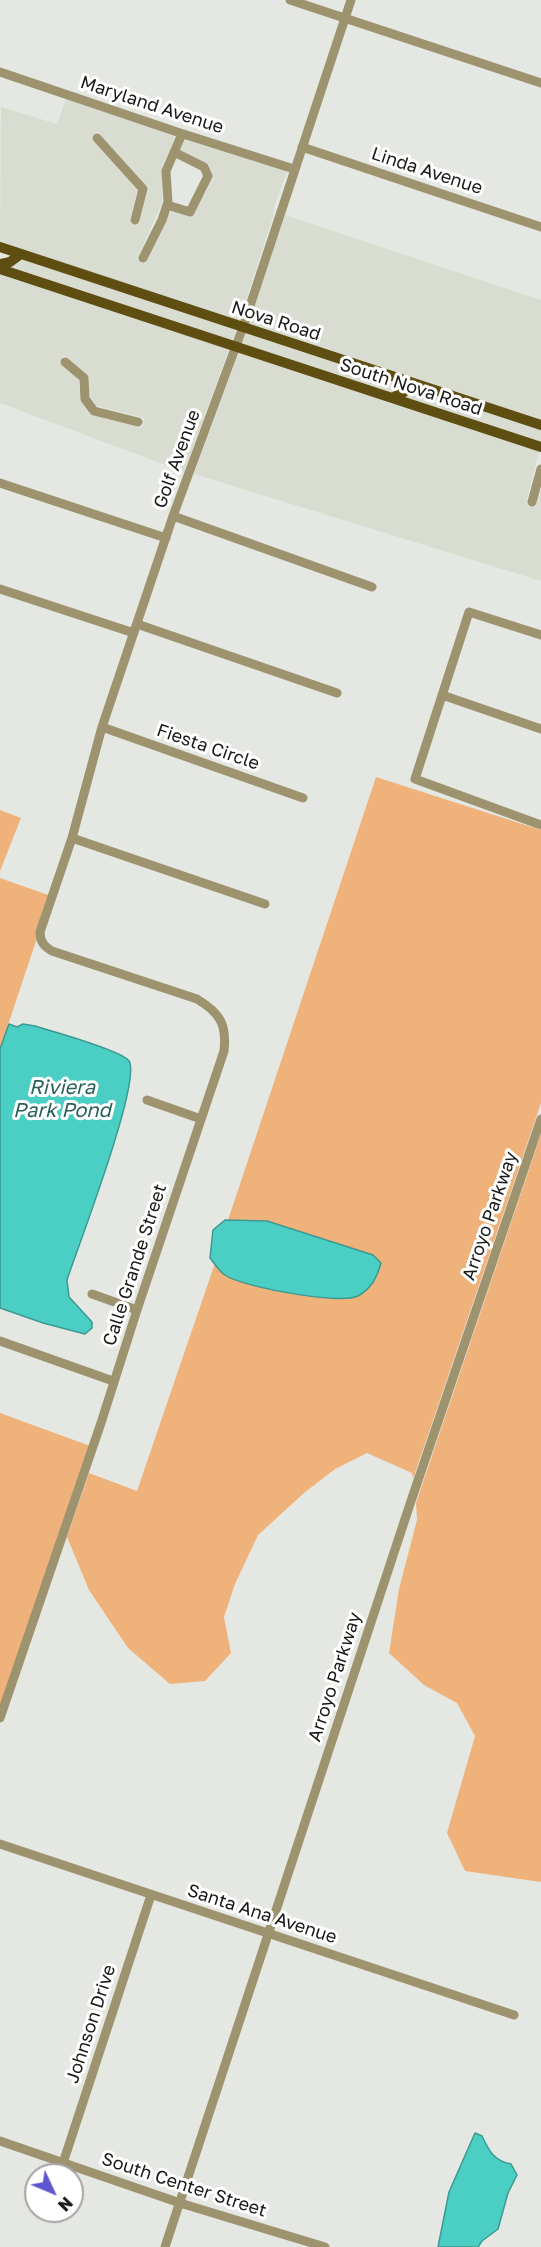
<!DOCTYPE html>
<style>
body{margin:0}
#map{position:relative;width:541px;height:2247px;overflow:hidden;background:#e5e7e2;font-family:"Golos Text",sans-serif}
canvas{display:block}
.north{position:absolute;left:24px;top:2163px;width:60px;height:60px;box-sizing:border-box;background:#fff;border:2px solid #a3a4a3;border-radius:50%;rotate:134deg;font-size:16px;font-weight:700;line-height:24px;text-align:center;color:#1a1b19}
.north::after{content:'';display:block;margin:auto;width:21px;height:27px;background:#5c57cf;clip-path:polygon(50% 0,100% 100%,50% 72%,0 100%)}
</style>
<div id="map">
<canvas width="541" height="2247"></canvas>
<div class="north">N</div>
</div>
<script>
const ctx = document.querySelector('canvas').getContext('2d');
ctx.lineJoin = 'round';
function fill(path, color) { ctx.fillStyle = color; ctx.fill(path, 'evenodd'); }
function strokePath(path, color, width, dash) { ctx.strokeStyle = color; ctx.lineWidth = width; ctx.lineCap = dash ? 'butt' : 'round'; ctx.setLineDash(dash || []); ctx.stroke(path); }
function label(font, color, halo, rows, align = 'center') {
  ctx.font = font + ' "Golos Text",sans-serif'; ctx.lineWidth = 6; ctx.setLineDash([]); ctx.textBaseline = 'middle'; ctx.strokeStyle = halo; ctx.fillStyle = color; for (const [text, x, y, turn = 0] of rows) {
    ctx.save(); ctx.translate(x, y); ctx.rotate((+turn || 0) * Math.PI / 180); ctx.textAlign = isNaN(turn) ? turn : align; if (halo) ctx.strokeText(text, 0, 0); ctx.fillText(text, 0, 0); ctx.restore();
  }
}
fill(new Path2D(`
 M66,99L175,137L162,168V203L137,259L145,264L171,211L189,216L194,214L213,178L208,165L181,150L185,140L287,171L273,210L275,211L239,321L0,242L1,107L57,124ZM97,131L146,186L148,191L138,226L129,222L138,190L91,137Z
 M285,215L541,300V420L249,324Z
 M23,260L236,330L232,340L10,267Z
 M0,274L229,349L184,472L0,403ZM64,355L87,375L90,398L96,406L144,418L143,427L90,413L80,398L79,380L59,362Z
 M246,333L406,386L391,393L242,344Z
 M239,352L390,402L391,405L394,403L539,451L526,504L535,508L541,489V581L194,474Z
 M427,393L541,430V442L405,397Z`), '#d9ddd1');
fill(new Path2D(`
 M376,777L541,830V1103L413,1479L412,1473L367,1453L335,1469L304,1493L258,1535L235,1584L224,1617L231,1653L205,1681L170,1684L128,1648L89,1590L67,1537L89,1473L137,1491L215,1263L225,1275L356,1297C371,1287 376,1279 381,1263L373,1255L267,1221L228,1220Z
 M0,810L21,818L0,871Z
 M0,878L51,896L0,1049Z
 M541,1134V1882L465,1871L447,1833L475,1736L457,1703L424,1685L389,1653L399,1589L417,1520L416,1503Z
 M0,1413L93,1447L0,1718Z`), '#f0b27b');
const water = new Path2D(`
 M9,1024L17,1027L23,1024L35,1026C51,1031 122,1050 129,1061C142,1081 77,1249 67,1280L69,1297L92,1322V1328L85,1334L43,1323L0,1308V1049Z
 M225,1220L267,1221L373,1255L381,1263C377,1277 372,1288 358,1296C340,1305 242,1287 225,1275C219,1271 214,1263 210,1258L213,1230Z
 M475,2133L482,2136C489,2151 494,2161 511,2164L517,2175L508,2193L498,2229L482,2241L478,2247H438L449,2192Z`);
fill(water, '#4bcfc4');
strokePath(water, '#3c9991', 1.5);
strokePath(new Path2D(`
 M290,0L541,83
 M0,72L180,133L294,169
 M97,138L143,189L135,220
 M302,147L541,227
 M167,205L190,212L208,176L204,167L174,152
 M143,258L162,220L168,202L166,171L182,134
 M65,362L84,378L85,399L94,411L138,422
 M0,483L166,538
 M532,502L541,469
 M173,516L372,587
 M0,589L134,633
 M137,624L337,693
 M541,635L469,612L415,779L541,825
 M442,695L541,729
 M102,727L303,798
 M72,838L265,904
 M147,1100L201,1119
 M92,1294L137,1310
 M0,1341L113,1381
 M0,1718L101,1423L137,1310L224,1051C227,1024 220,1013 197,999L52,951C44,946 40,942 40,932L72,838L102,727L173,516L243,327L351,0
 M0,1844L514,2015
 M0,2141L180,2203L325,2247
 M63,2163L151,1895
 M165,2247L410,1504L541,1119`), '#9d936f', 9);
strokePath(new Path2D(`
 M0,247L541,425
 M0,264L10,262L21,254
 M0,269L541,447
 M392,398L408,390L424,388`), '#5e4e12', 10);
label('18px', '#1a1b19', '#fff', [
 ["Maryland Avenue",152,105,18],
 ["Linda Avenue",427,171,18],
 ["Nova Road",276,321,18],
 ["South Nova Road",411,387,18],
 ["Golf Avenue",177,459,-70],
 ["Fiesta Circle",208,747,19],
 ["Arroyo Parkway",490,1216,-71],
 ["Calle Grande Street",135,1265,-72],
 ["Arroyo Parkway",335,1677,-72],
 ["Santa Ana Avenue",262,1914,18],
 ["Johnson Drive",91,2024,-72],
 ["South Center Street",184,2185,18]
]);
label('italic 20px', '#2a605b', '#fff', [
 ["Riviera",62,1088],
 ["Park Pond",62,1111]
]);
</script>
